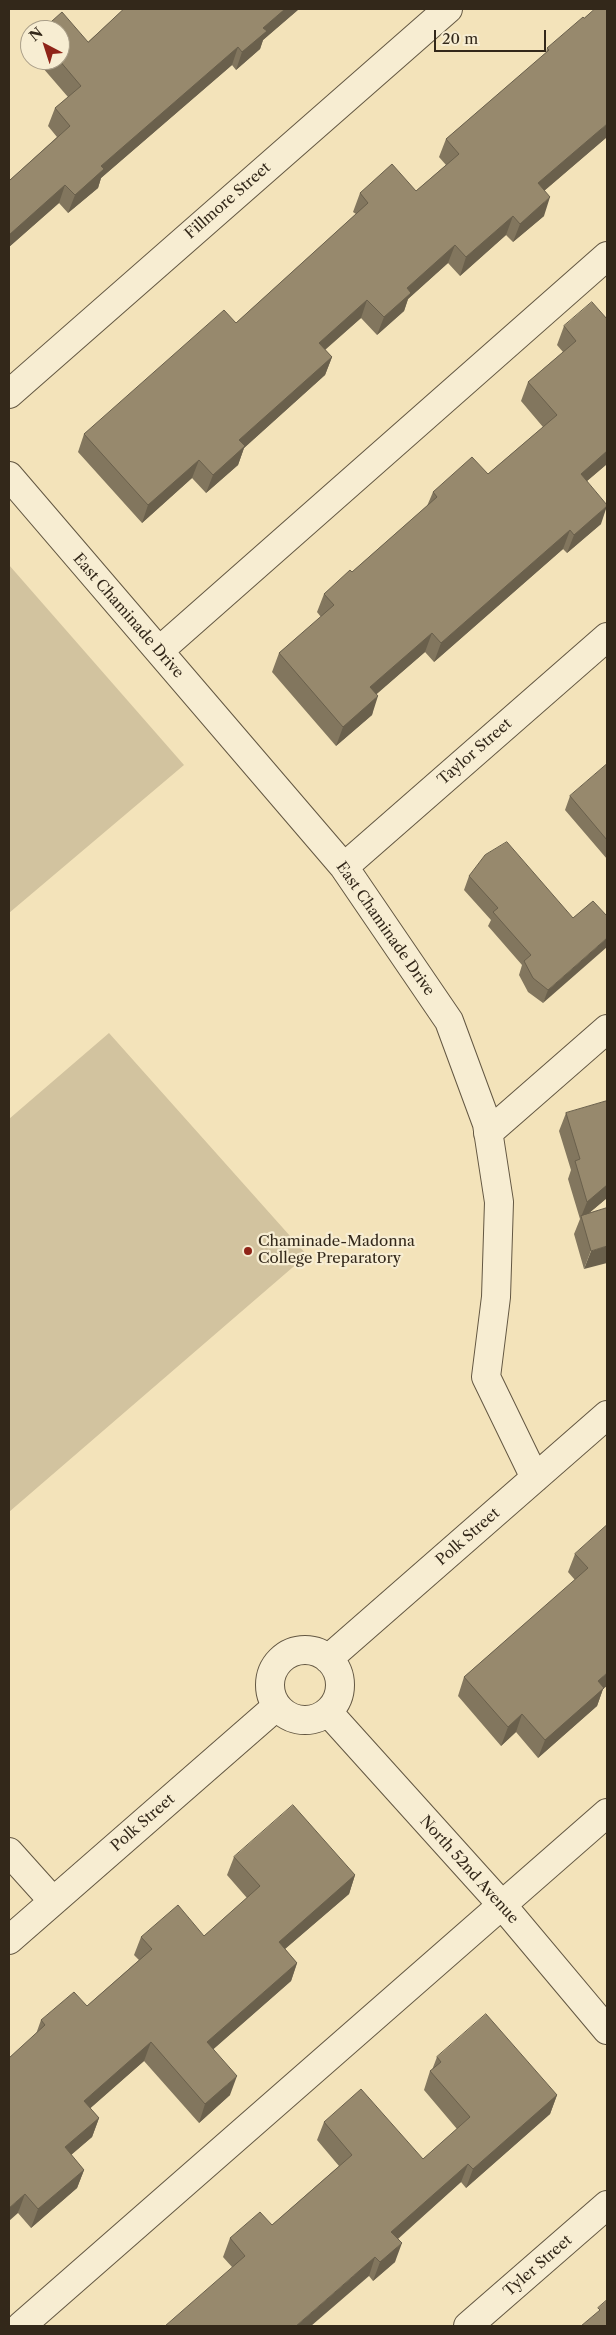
<!DOCTYPE html>
<style>
body{margin:0}
#map{position:relative;width:616px;height:2335px;overflow:hidden;background:#f3e3ba;font-family:"Libre Caslon Text",serif}
canvas{display:block}
.frame{position:absolute;inset:0;border:10px solid #33281a;pointer-events:none}
.north{position:absolute;left:20px;top:20px;width:50px;height:50px;box-sizing:border-box;background:#f7edd2;border:1px solid #a99e88;border-radius:50%;rotate:320deg;font-size:14px;font-weight:700;line-height:20px;text-align:center;color:#33281a}
.north::after{content:'';display:block;margin:auto;width:18px;height:22px;background:#8f2418;clip-path:polygon(50% 0,100% 100%,50% 72%,0 100%)}
.scale{position:absolute;left:434px;top:30px;width:112px;height:22px;box-sizing:border-box;border:2px solid #33281a;border-top:0;padding-left:6px;font-size:15px;line-height:18px;white-space:nowrap;color:#33281a;-webkit-text-stroke:4px #f7edd2;paint-order:stroke}
</style>
<div id="map">
<canvas width="616" height="2335"></canvas>
<div class="frame"></div>
<div class="north">N</div>
<div class="scale">20 m</div>
</div>
<script>
const ctx = document.querySelector('canvas').getContext('2d');
ctx.lineJoin = 'round';
function fill(path, color) { ctx.fillStyle = color; ctx.fill(path, 'evenodd'); }
function strokePath(path, color, width, dash) { ctx.strokeStyle = color; ctx.lineWidth = width; ctx.lineCap = dash ? 'butt' : 'round'; ctx.setLineDash(dash || []); ctx.stroke(path); }
function label(font, color, halo, rows, align = 'center') {
  ctx.font = font + ' "Libre Caslon Text",serif'; ctx.lineWidth = 4.5; ctx.setLineDash([]); ctx.textBaseline = 'middle'; ctx.strokeStyle = halo; ctx.fillStyle = color; for (const [text, x, y, turn = 0] of rows) {
    ctx.save(); ctx.translate(x, y); ctx.rotate((+turn || 0) * Math.PI / 180); ctx.textAlign = isNaN(turn) ? turn : align; if (halo) ctx.strokeText(text, 0, 0); ctx.fillText(text, 0, 0); ctx.restore();
  }
}
fill(new Path2D(`
 M9,565L184,765L9,913Z
 M109,1033L307,1255L9,1512V1119Z`), '#d2c39f');
const minor = new Path2D(`
 M9,394L448,9
 M9,476L344,867L449,1021L487,1124L499,1202L496,1297L486,1377L535,1478
 M159,651L607,256
 M344,867L607,637
 M488,1133L607,1029
 M270 1685a35 35 0 1 1 70 0a35 35 0 1 1-70 0Z
 M328,1659L607,1415
 M328,1712L502,1905L607,2030
 M9,1852L53,1901
 M9,1940L277,1706
 M21,2326L607,1813
 M468,2326L607,2205`);
strokePath(minor, '#635742', 30);
strokePath(minor, '#f7edd2', 28);
fill(new Path2D(`
 M124,9H299L263,40L260,49L236,70L232,65L101,178L98,188L68,213L59,203L9,247V179L10,180L57,137L48,126L55,108L68,97L36,60H60L88,42Z
 M547,48L607,137L544,191V216L513,242L506,235L460,276L448,263L408,299L404,311L377,335L361,318L325,350L332,357L325,375L244,448L238,465L206,493L192,478L142,523L78,452L84,434L236,323L356,214L353,212L360,193L416,191L446,165L439,157L446,139L546,53Z
 M607,319V464L587,481L601,524L567,553L563,549L434,662L425,652L376,694L372,715L336,746L272,672L279,653L321,617L317,612L324,594L352,572L427,506L433,492L488,474L543,427L521,401L528,382L563,352L557,345L564,326Z
 M607,764V859L565,810L570,796Z
 M469,876L573,918L593,901L543,1003L528,992L519,975L522,965L488,926L491,920L464,890Z
 M607,1101V1198L589,1213L607,1208L584,1269L574,1234L580,1219L568,1179L571,1170L559,1131L566,1113Z
 M607,1525L603,1689L597,1706L538,1758L516,1732L501,1746L458,1696L464,1677L575,1580L568,1572L575,1554Z
 M234,1857L355,1875L349,1894L285,1949L297,1963L291,1981L213,2049L230,2095L199,2123L144,2061L90,2108L99,2118L92,2137L71,2155L84,2170L77,2188L31,2228L18,2213L36,2034L41,2020L87,2006L139,1960L134,1955L141,1937L204,1936L247,1898L227,1875Z
 M437,2057L557,2095L550,2114L466,2188L461,2182L398,2239L395,2262L373,2281L369,2276L232,2267L223,2257L230,2238L272,2225L339,2166L317,2140L324,2122L423,2159L457,2129L424,2090L430,2071L432,2070Z`), '#82765e');
fill(new Path2D(`
 M285,9H299L263,40L260,49L236,70L242,52L263,28Z
 M238,47L232,65L101,178L98,188L68,213L75,195L101,166Z
 M607,124V137L531,202L538,183Z
 M65,185L59,203L9,247V235Z
 M550,197L544,216L513,242L520,224Z
 M513,216L506,235L460,276L466,257Z
 M455,245L448,263L408,299L404,311L377,335L384,317L407,288Z
 M367,300L361,318L312,361L319,343Z
 M332,357L325,375L244,448L238,465L206,493L213,475L239,440Z
 M607,451V464L574,492L581,474Z
 M199,460L192,478L142,523L148,505Z
 M607,506L601,524L567,553L574,535Z
 M570,530L563,549L434,662L441,643Z
 M432,633L425,652L363,706L370,687Z
 M378,696L372,715L336,746L343,727Z
 M607,938V947L543,1003L548,990Z
 M607,1185V1198L582,1219L581,1217L587,1202Z
 M607,1246V1263L584,1269L591,1251Z
 M607,1673V1686L603,1689L597,1706L538,1758L545,1740L598,1681Z
 M522,1714L516,1732L501,1746L508,1727Z
 M355,1875L349,1894L272,1960L279,1942Z
 M297,1963L291,1981L200,2061L207,2042Z
 M151,2042L144,2061L77,2120L84,2101Z
 M237,2076L230,2095L199,2123L205,2104Z
 M557,2095L550,2114L466,2188L473,2169Z
 M99,2118L92,2137L58,2166L65,2147Z
 M468,2164L461,2182L385,2250L391,2232Z
 M84,2170L77,2188L31,2228L38,2209Z
 M25,2194L18,2213L9,2221V2208Z
 M402,2243L395,2262L373,2281L380,2262Z
 M375,2257L369,2276L311,2326H296Z`), '#6a604c');
const building = new Path2D(`
 M124,9H285L263,28L267,31L242,52L238,47L101,166L104,169L75,195L65,185L9,235V179L10,180L70,126L55,108L81,86L59,60H60V30H42L62,12L88,42Z
 M595,9H607V124L538,183L550,197L520,224L513,216L466,257L455,245L407,288L411,293L384,317L367,300L319,343L332,357L239,440L245,446L213,475L199,460L148,505L84,434L224,310L236,323L368,203L360,193L392,164L416,191L459,154L446,139L549,50L547,48L583,17L584,18Z
 M592,302L607,319V451L581,474L607,505V506L574,535L570,530L441,643L432,633L370,687L378,696L343,727L279,653L334,605L324,594L350,570L352,572L437,497L433,492L472,457L488,474L557,415L528,382L576,341L564,326Z
 M607,764V840L570,796Z
 M507,842L573,918L593,901L607,916V938L548,990L533,978L524,961L531,955L493,912L498,908L469,876L485,855Z
 M607,1101V1185L587,1202L575,1161L580,1159L566,1113Z
 M607,1208V1246L591,1251L581,1216Z
 M607,1525V1673L598,1681L604,1688L545,1740L522,1714L508,1727L464,1677L588,1568L575,1554Z
 M293,1805L355,1875L279,1942L297,1963L207,2042L237,2076L205,2104L151,2042L84,2101L99,2118L65,2147L84,2170L38,2209L25,2194L9,2208V2058L45,2025L41,2020L74,1992L87,2006L152,1949L141,1937L178,1905L204,1936L260,1886L234,1857Z
 M486,2014L557,2095L473,2169L468,2164L391,2232L402,2243L380,2262L375,2257L296,2326H165L245,2256L230,2238L260,2212L272,2225L352,2155L324,2122L361,2089L423,2159L470,2117L430,2071L441,2062L437,2057Z
 M607,2300V2326H581L600,2310L598,2308Z`);
fill(building, '#97896d');
strokePath(building, '#6a604c', 1);
for (const [x, y, r, color] of [
 [248,1251,5,"#8f2418"]
]) { const dot = new Path2D(); dot.arc(x, y, r, 0, 2 * Math.PI); ctx.fillStyle = color; ctx.fill(dot); strokePath(dot, '#f7edd2', 2); }
label('15px', '#33281a', '#f7edd2', [
 ["Fillmore Street",228,201,-41],
 ["East Chaminade Drive",128,616,49],
 ["Taylor Street",475,752,-41],
 ["East Chaminade Drive",385,929,55],
 ["Polk Street",468,1537,-41],
 ["Polk Street",143,1823,-41],
 ["North 52nd Avenue",469,1870,48],
 ["Tyler Street",538,2266,-41]
]);
label('15px', '#33281a', '#f7edd2', [
 ["Chaminade-Madonna",258,1242],
 ["College Preparatory",258,1259]
], 'left');
</script>
